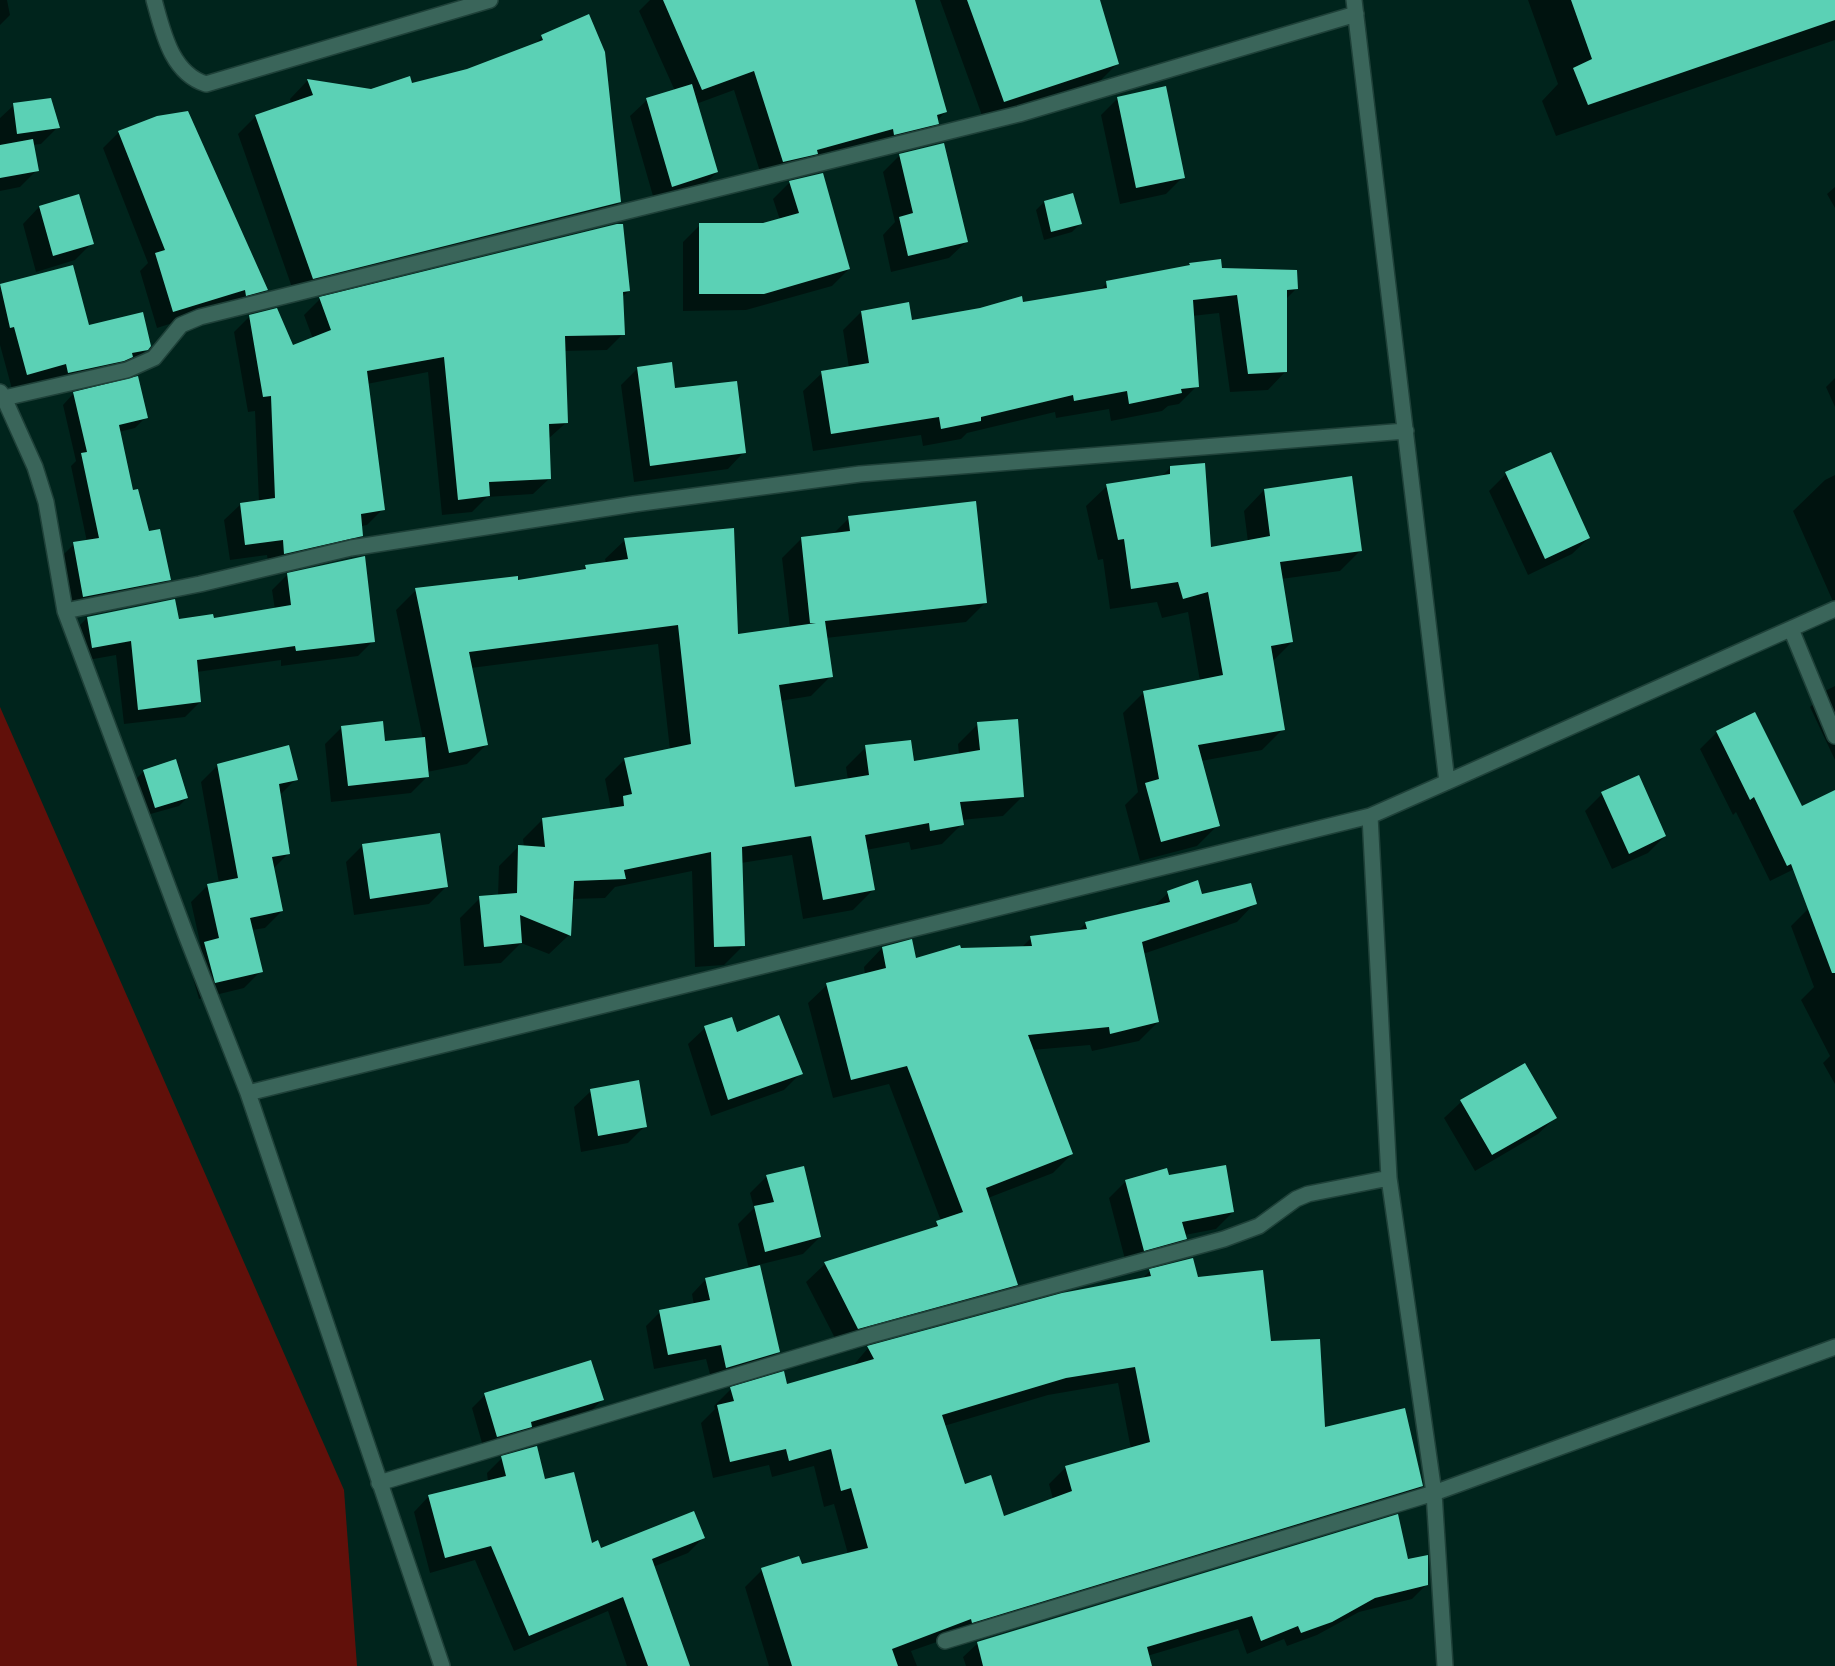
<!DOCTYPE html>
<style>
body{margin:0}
canvas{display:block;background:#00241c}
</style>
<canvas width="1835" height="1666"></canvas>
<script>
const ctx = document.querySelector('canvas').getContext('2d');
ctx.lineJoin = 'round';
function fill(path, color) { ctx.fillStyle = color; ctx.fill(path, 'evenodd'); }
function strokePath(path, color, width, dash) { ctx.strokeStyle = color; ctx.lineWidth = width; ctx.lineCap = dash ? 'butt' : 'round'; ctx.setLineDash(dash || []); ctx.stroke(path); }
fill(new Path2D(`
 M0,707L344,1490L357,1666H0Z`), '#61100a');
fill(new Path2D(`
 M0,0H7L10,15L0,25Z
 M650,0H913L945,112L918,143L763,181L734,90L696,104L717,172L700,189L655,203L630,116L647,100L675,91L639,11Z
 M940,0H1098L1117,64L1098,83L984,121Z
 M1528,0H1835V40L1556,136L1542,101L1558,84Z
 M542,37L619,202L601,220L295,296L238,134L256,116L291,104L290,99L307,81L371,91L411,85L468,70L534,45Z
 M1118,98L1183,177L1166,194L1120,204L1101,115Z
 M14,105L58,127L41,144L32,145L37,170L20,187L0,191V118Z
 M119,132L267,290L251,306L229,305L157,328L140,271L148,263L103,148Z
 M900,155L966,242L949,258L891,272L883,235L895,222L883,172Z
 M790,182L849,269L832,286L746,310L683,311V242L700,225H764L780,220L773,199Z
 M1835,187V208L1827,194Z
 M1044,202L1080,224L1072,232L1044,240L1036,210Z
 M39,207L92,243L75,260L36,272L23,224Z
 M1190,264L1297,288L1285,300L1286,371L1268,390L1230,392L1219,313L1192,316L1197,386L1179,404L1168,406L1162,411L1111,421L1109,409L1056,418L1055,412L967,433L961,439L923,446L921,435L813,451L803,391L822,373L849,368L843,330L861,312L910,322L1099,291L1107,283L1187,268Z
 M72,267L88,327L147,349L132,364L53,388L51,379L12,389L0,345V285Z
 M629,291L622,297L623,334L607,350L564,351L567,422L548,439L550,478L533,494L487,497L472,512L442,515L428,372L367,384L383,509L367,525L361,526L362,536L346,552L269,569L267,555L230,560L224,520L241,504L259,502L255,411L248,412L234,332L250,316L292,347L313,339L304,315L320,299Z
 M638,368L674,389L744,452L728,469L634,482L621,385Z
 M1835,378V407L1826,387Z
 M73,394L146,417L135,428L119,432L132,492L169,579L158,590L73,607L63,555L74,544L87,542L71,466L76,461L63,405Z
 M1170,468L1209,549L1248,542L1244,511L1264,490L1361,550L1340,571L1281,579L1292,642L1272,662L1283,729L1262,750L1201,761L1218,825L1197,846L1140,861L1125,805L1138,792L1123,713L1144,692L1200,681L1188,612L1162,618L1157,602L1110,609L1103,559L1098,560L1086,506L1107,486L1161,477Z
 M1506,474L1589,538L1572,554L1528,575L1489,491Z
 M1835,475V606L1793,511L1825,480Z
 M849,518L986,602L966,622L826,638L831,676L811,696L780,701L794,789L848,780L846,767L866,747L913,763L959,755L958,744L978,724L1023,796L1003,816L961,820L962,824L942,844L911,850L909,842L866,850L873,890L853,910L803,919L792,855L741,863L744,945L724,965L695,967L692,871L615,887L605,898L571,899L569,935L549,954L521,943L501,963L464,966L460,918L480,898L498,896L499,866L519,846L524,847L523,839L543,819L611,809L605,779L625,759L670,750L658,644L471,668L487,744L467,764L427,772L428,776L411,793L331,802L325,744L342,727L384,743L423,739L396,610L416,590L517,581L580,572L586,566L606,563L605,559L625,540L737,636L790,628L782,558L802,538L832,535Z
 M287,575L373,641L358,656L281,666V660L197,672L200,702L185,717L124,724L116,655L77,662L72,633L87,618L212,620L275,610L272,590Z
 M1835,686V760L1810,707L1827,690Z
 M1717,732L1801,808L1835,792V849L1770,881L1736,812L1733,815L1700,749Z
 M218,765L296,779L279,796L289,853L273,869L282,911L265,928L252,930L261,971L244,988L199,999L188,960L201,947L191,902L208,885L219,883L201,782Z
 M144,771L187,798L179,806L147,815L136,779Z
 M1602,794L1665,836L1648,853L1612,869L1585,811Z
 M363,845L446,887L429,904L354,915L346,862Z
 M1168,893L1255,903L1237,922L1143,954L1158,1022L1139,1041L1092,1051L1090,1045L1032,1050L1072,1154L1053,1173L988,1198L1017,1284L998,1303L839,1346L806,1282L825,1264L929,1231L941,1221L889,1084L833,1098L808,1003L827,985L865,975L864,967L882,948L915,959L960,950L1021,948L1031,938L1077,932L1086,923L1153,907Z
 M1835,899V1084L1823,1063L1830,1056L1801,1000L1814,987L1791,926L1808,909Z
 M705,1028L736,1034L801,1073L784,1090L711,1116L688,1044Z
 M1525,1065L1555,1118L1538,1134L1475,1171L1444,1118L1461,1102Z
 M591,1091L645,1126L628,1143L581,1152L574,1107Z
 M767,1176L820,1237L803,1254L758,1265L778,1352L763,1366L712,1382L706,1359L654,1369L646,1326L660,1312L694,1305L692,1294L706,1279L749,1269L738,1224L754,1208L750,1193Z
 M1168,1177L1233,1212L1216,1229L1185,1235L1186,1238L1169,1255L1127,1267L1109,1198L1126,1181Z
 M1150,1271L1197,1278L1269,1343L1324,1429L1422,1486L1404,1503L954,1636L911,1651L917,1666H769L745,1587L762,1570L801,1566L848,1554L834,1504L824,1507L814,1466L772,1477L769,1465L713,1478L701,1423L715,1409L714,1406L731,1389L786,1386L852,1367L868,1348L1142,1279ZM1118,1383L1131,1449L1066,1467L1049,1484L1053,1499L1003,1518L964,1486L944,1426L1048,1395Z
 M485,1395L602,1400L589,1413L484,1450L472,1408Z
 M502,1458L544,1481L591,1545L600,1550L703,1538L688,1553L653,1567L689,1666H627L608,1611L514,1651L475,1560L430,1573L414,1512L429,1496L488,1482L487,1473Z
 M1407,1560L1427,1584L1412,1599L1359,1612L1317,1635L1287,1646L1284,1639L1247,1654L1238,1629L1147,1656L1150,1666H966L963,1657L978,1643Z`), '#0007');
fill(new Path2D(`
 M663,0H915L947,112L937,115L939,124L894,135L893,129L817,150L818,154L783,162L754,71L702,90Z
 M967,0H1100L1119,64L1004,102Z
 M1571,0H1835V20L1588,105L1573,68L1592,59Z
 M589,14L605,52L621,202L313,279L255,115L313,95L307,79L371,89L410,76L412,83L467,69L543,40L541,35Z
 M692,84L718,172L672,187L646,98Z
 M1166,86L1185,178L1136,188L1117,97Z
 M51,98L60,128L17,134L13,103Z
 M188,111L268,290L246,296L245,290L173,312L155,253L165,250L118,131L157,116Z
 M33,139L39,171L0,178V145Z
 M944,143L968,242L908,256L899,217L913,213L899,154Z
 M823,173L850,269L764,294H699V223H763L799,213L789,181Z
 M1073,193L1082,224L1051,232L1044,201Z
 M79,194L94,244L53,256L39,206Z
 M617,224H623L630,291L623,292L625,335L565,336L568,423L549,424L551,479L489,482L490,496L458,500L444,357L367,371L385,510L361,514L363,536L284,554L283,540L245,545L240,503L275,498L271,396L263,397L249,315L277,308L293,345L331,330L319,297Z
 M1221,259L1222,268L1297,270L1298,289L1287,290V372L1248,374L1237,295L1193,300L1199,387L1181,389L1182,393L1129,404L1127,391L1074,401L1073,395L981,417V421L941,429L939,417L831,434L821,371L869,363L861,311L909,302L912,320L980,308L1022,296L1023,302L1107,288L1106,281L1190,265L1189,263Z
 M73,265L89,325L143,312L151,346L148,350L132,353L133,357L124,361L68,373L66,364L27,375L14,327L10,328L0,284Z
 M672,362L675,388L737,381L746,453L650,466L637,367Z
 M138,376L148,418L119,425L133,490L138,489L149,531L160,529L171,580L83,597L73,542L99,538L81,453L87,452L73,392Z
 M1551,452L1590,538L1545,559L1505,472Z
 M1205,463L1211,547L1270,536L1264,489L1352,476L1362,551L1280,562L1293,642L1271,646L1285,730L1198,745L1220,826L1161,842L1145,783L1159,779L1143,691L1223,675L1208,592L1183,599L1178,582L1131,589L1124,539L1118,540L1106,484L1170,474V466Z
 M976,501L987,603L825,621L833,677L779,685L795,787L869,775L865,745L911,740L914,761L980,750L977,722L1018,719L1024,797L960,802L964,825L930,831L929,823L865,835L875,890L823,900L811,836L742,847L745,946L714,947L711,852L624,870L626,879L574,881L571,936L520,915L522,943L484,947L479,896L517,893L518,845L545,847L542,818L624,806L623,796L632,794L624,758L691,744L678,625L469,652L488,745L449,753L415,588L518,576V580L586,569L585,565L628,559L624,538L734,528L738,634L816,623H810L801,537L850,531L848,516Z
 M365,556L375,642L296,651L295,646L197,660L201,702L138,710L131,641L92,648L87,617L175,599L179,619L213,614L214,618L291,605L287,573Z
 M1755,712L1802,806L1835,790V973H1832L1791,864L1787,866L1754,797L1750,800L1716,731Z
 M383,721L385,741L425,737L429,777L348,786L341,726Z
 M289,745L298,780L279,784L290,854L272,857L283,911L250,918L263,972L215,983L204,942L219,938L207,884L238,878L217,764Z
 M176,759L188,798L155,808L143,770Z
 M1639,775L1666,836L1629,854L1601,792Z
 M440,833L448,887L370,899L362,844Z
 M1198,880L1202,894L1251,883L1257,904L1142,942L1159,1022L1110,1034L1109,1027L1028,1035L1073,1154L986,1188L1018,1285L858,1329L824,1262L938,1226L936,1221L963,1212L907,1066L851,1080L826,983L886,968L882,947L912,939L916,958L960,945L961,948L1032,946L1030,936L1087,929L1085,922L1170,902L1167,891Z
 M779,1015L803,1074L728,1100L704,1026L732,1017L737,1032Z
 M1525,1063L1557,1118L1492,1155L1460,1100Z
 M639,1080L647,1127L598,1136L590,1089Z
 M1226,1165L1234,1212L1182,1222L1187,1239L1144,1251L1125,1180L1167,1168L1169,1175Z
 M804,1166L821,1237L765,1252L754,1206L774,1202L766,1175Z
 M1193,1258L1198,1277L1263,1270L1271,1341L1320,1339L1325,1427L1405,1408L1423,1486L972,1623L971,1619L892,1649L898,1666H792L761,1568L799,1556L802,1564L868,1548L851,1488L841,1491L831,1449L789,1461L786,1449L730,1462L717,1405L734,1401L730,1387L784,1371L787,1384L874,1359L867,1346L1062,1293L1151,1276L1149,1269ZM1135,1367L1150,1442L1065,1466L1072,1491L1004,1516L991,1475L965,1484L942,1415L1066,1378Z
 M760,1265L780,1352L726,1368L721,1345L668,1355L659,1310L710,1300L705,1278Z
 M591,1360L604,1400L531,1422L532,1427L497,1437L484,1393Z
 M537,1446L545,1479L574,1472L592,1543L598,1540L601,1548L694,1511L705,1538L652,1559L690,1666H648L623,1597L529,1636L491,1546L445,1558L428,1495L506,1476L501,1456Z
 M1398,1514L1408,1559L1428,1555V1585L1375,1598L1332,1622L1301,1633L1298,1626L1261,1641L1252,1616L1147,1647L1152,1666H983L977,1642Z`), '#5bd1b5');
const street = new Path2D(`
 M154,0C163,32 171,73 206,84L490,0
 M1354,0L1447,782L1835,609
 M0,392L4,398L127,370L154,358L181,325L200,317L1019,114L1356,14
 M4,398L35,467L46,502L65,611L186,935L248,1093L442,1666
 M65,611L200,584L351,548L634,504L860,474L1406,431
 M1791,629L1835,736
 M248,1093L1370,816
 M379,1483L871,1335L1224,1239L1259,1226L1296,1199L1308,1194L1389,1178
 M945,1641L1434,1493L1835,1347
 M1445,1666L1434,1493L1389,1178L1370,816L1447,782`);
strokePath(street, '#1f4139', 18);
strokePath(street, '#3a655a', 15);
</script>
